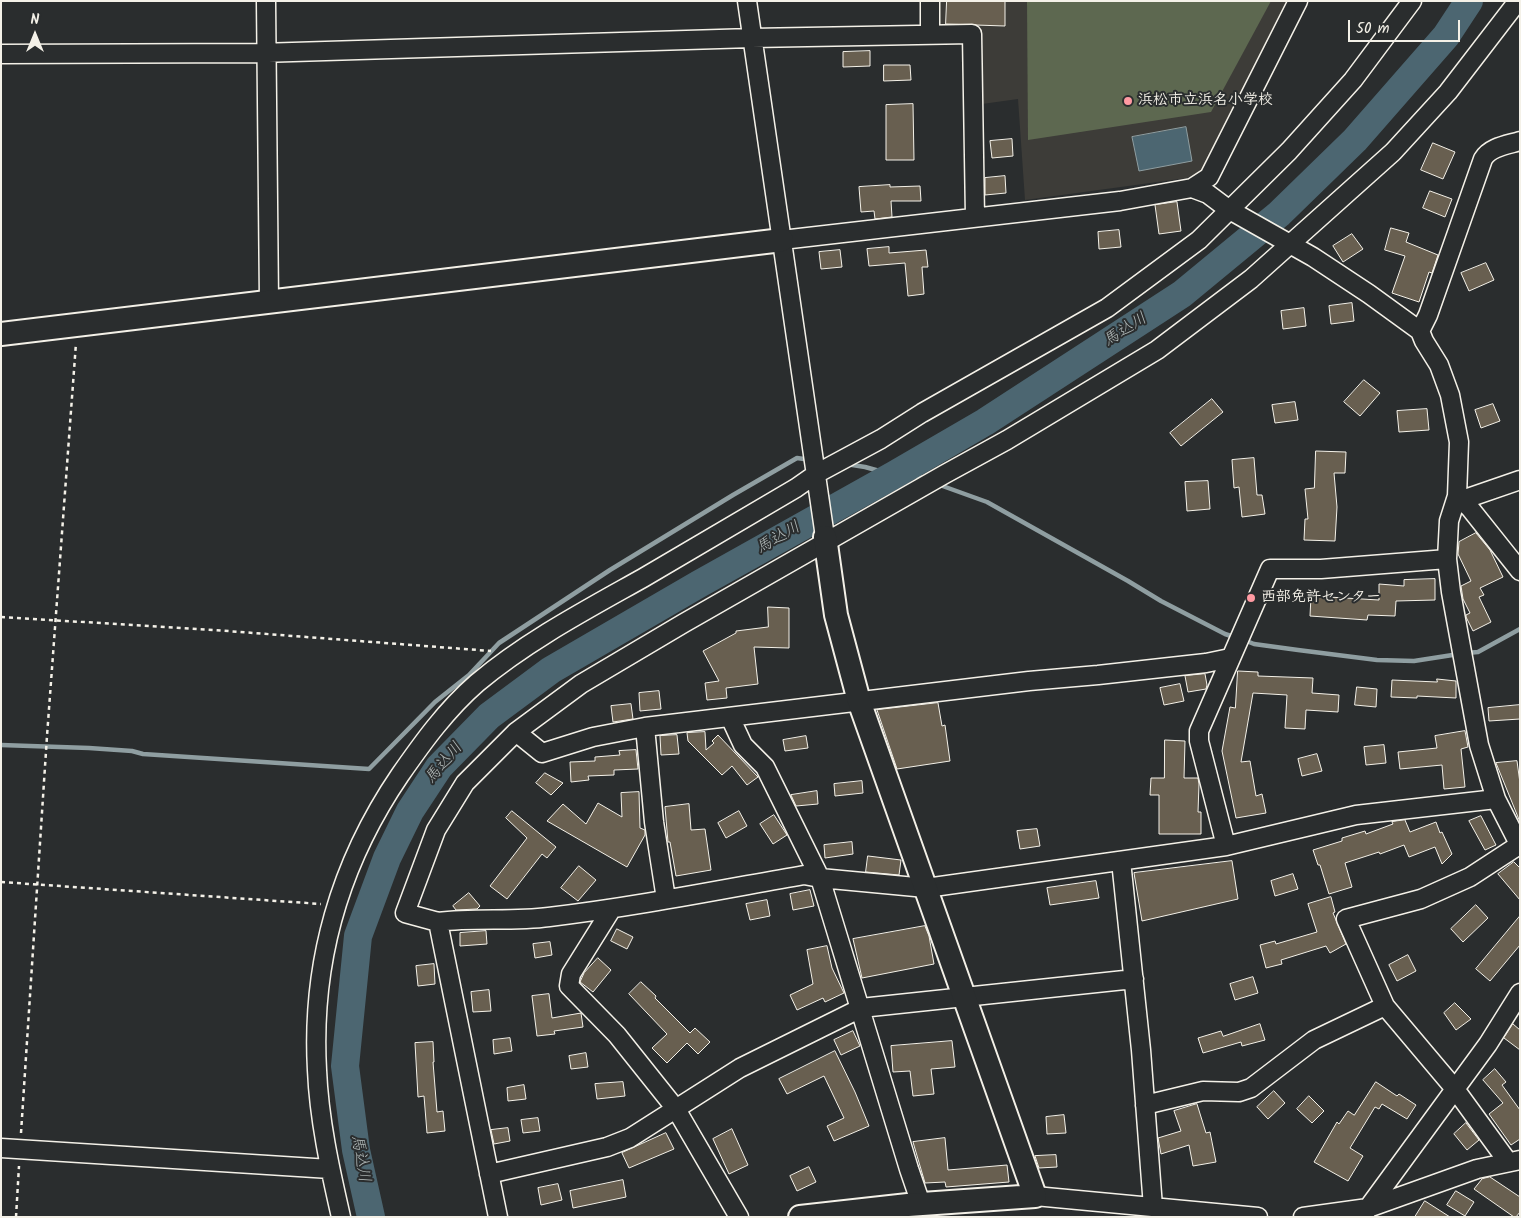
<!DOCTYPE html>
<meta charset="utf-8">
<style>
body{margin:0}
#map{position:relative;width:1521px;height:1218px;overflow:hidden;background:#2a2d2e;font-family:Kalam,sans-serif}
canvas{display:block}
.frame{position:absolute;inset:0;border:2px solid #f4f1e8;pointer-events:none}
.north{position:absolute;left:10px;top:10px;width:50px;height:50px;-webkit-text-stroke:4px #2a2d2e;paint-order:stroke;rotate:0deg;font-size:14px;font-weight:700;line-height:20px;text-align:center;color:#f4f1e8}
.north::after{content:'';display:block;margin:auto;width:18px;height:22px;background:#f4f1e8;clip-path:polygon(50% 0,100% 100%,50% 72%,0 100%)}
.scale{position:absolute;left:1348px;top:20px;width:112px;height:22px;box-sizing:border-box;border:2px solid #f4f1e8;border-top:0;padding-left:6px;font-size:15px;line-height:18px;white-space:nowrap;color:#f4f1e8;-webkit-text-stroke:4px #2a2d2e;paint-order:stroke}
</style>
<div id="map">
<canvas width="1521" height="1218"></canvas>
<div class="frame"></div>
<div class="north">N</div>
<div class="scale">50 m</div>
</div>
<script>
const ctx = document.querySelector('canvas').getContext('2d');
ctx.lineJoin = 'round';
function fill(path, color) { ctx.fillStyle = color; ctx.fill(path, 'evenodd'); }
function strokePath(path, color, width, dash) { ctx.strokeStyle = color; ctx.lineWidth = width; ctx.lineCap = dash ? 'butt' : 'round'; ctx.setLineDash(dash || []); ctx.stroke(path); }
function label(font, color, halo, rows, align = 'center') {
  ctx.font = font + ' Kalam,"Klee One",sans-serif'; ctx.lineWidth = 4; ctx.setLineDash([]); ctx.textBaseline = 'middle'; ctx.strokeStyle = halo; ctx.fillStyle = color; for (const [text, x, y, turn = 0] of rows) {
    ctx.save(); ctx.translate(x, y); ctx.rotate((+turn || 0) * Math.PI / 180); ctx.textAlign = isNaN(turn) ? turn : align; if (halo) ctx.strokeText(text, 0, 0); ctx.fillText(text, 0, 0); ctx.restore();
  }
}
fill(new Path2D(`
 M937,1H1289L1203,170L1187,178L1025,200L1018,99L982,104L981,39L937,36Z`), '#3d3c38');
fill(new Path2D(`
 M1027,1H1271L1211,112L1028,140Z`), '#5d6850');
const water = new Path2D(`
 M1186,127L1192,161L1139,171L1132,137Z`);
fill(water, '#4c6671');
strokePath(water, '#8f9ea1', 1);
strokePath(new Path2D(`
 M846,464L865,467L894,475L910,474L925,479
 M937,484L987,502L1128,581L1161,601L1225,634L1237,638
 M1244,640L1254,644L1298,650L1377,660L1414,661L1459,654
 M1467,653L1478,652L1520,629
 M1,745L89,748L132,751L143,754L369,769L435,702L469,675L499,643L610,570L733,495L797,458L811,460`), '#8f9ea1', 4.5);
strokePath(new Path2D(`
 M371,1217L356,1150L345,1066L358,936L387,858L410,811L439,767L489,716L551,670L699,584L894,475L985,422L1182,294L1279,214L1355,140L1446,36L1469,1`), '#4c6671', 28);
const building = new Path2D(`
 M947,1H1005V26L946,24Z
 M870,51V66L843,67V52Z
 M884,65H910L911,80L884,81Z
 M913,104L914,160H886V105Z
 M1012,139L1013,156L992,158L990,141Z
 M1433,143L1455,152L1443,179L1421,170Z
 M1005,176L1006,193L985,195V178Z
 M890,185V187L920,186L921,201H891L892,217L875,219L874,211L861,212L859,187Z
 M1430,191L1452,199L1445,217L1423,208Z
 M1177,202L1181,231L1159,234L1155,205Z
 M1391,228L1409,233L1406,242L1438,255L1432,273L1429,272L1419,302L1392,293L1405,256L1385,250Z
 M1119,230L1121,247L1099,249L1098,232Z
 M1352,234L1363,249L1343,262L1333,246Z
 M889,247V253L926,250L928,267H922L924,294L908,296L905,263L869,266L867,249Z
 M840,250L842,267L821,269L819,252Z
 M1486,263L1494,280L1469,291L1461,273Z
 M1352,303L1354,321L1331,324L1329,306Z
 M1304,308L1306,326L1283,329L1281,311Z
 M1364,380L1380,393L1360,416L1344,402Z
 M1212,399L1223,412L1181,446L1170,433Z
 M1295,402L1298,420L1275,423L1272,405Z
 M1493,404L1500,421L1481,428L1475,410Z
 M1427,409L1429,430L1399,432L1397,411Z
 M1316,451L1346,452L1345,473H1334L1337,507L1335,541L1304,540L1305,519H1308L1305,489L1314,488Z
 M1254,458L1257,495H1262L1265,514L1242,517L1239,487L1234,488L1232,460Z
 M1208,481L1210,509L1187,511L1185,482Z
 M1476,533L1490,550L1503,577L1480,588L1484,595L1479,597L1491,622L1473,631L1466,617V615L1470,613L1463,599L1461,586L1471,581L1458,554L1459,542Z
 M1435,579V600L1396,601L1395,616L1368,615L1367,620L1310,616L1311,596L1379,600V584L1404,586V580Z
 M768,607L789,608V648L754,647L758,684L726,688L727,698L707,700L705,683L719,681L703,651L736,633V631L768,627Z
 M1238,671L1258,672V676L1313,678L1312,693L1339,695L1338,712L1306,710L1305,729L1285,728L1287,695L1253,693L1241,762L1250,761L1256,796L1262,794L1266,813L1236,818L1222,751L1230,707L1235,708Z
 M1205,674L1207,685L1206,689L1188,692L1185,676Z
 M1437,679L1456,681V698L1417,696V698L1391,697L1392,680L1437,682Z
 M1180,684L1184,701L1164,705L1160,688Z
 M1357,687L1377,689L1376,707L1355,705Z
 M659,691L661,709L640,711L639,693Z
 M938,703L942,726L945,725L950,761L897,769L877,710Z
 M631,704L633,719L613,722L611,706Z
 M1520,705V719L1489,721L1488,708Z
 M1465,731L1468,747L1461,749L1465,787L1444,789L1442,765L1400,769L1398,752L1437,748L1435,736Z
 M705,732L706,750L714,743L712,741L718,735L758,777L747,785L732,766L722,775L688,741L687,733Z
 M677,735L679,754L661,755L660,736Z
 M806,736L808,748L785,751L783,740Z
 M1165,740L1185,741L1184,778H1198L1199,784L1198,812H1201V834H1159V795H1150L1151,778H1164Z
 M1384,745L1386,763L1366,765L1364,747Z
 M636,750L638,769L614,770V775L588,776L589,780L571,782L570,762L595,761V757L620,755L619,751Z
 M1317,754L1322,771L1302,776L1298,759Z
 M1517,761L1520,783V822L1496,763Z
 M545,773L563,783L551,795L536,783Z
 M862,781L863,793L835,796L834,784Z
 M817,791L818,804L796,806L791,795Z
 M639,792L640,828L645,830V835L627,867L547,821L563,804L586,824L598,803L622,817L621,793Z
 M689,804L691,830L705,829L711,870L676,876L670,842H668L665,807Z
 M512,811L556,847L547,858L542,854L507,899L490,886L527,838L506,818Z
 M739,811L747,826L726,838L718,823Z
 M774,815L787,835L773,844L760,824Z
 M1481,816L1496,845L1485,850L1469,821Z
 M1405,820L1410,832L1436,822L1440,833L1442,832L1452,854L1442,864L1435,847L1409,857L1404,845L1380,854L1379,852L1345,863L1352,887L1329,894L1320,865H1318L1313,850L1342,841V838L1365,831L1366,834L1393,824L1392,822Z
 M1037,829L1040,846L1020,849L1017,831Z
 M852,842L853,854L825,858L824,845Z
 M868,856L901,860L899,875L866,872Z
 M1232,861L1238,899L1142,921L1134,873Z
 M1514,862L1520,868V900L1498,874Z
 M579,866L596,880L578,901L561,888Z
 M1293,874L1298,889L1275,896L1271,881Z
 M1096,881L1099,898L1050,905L1047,888Z
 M810,890L814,906L793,910L790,894Z
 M469,893L480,906L477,909L456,910L453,906Z
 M1331,897L1335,912L1333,913L1346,944L1330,953L1326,946L1281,960L1282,964L1266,968L1260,945L1275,941L1276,944L1317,932L1308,904Z
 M767,900L770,916L750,920L746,904Z
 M1476,905L1488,918L1463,942L1451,929Z
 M1520,916V945L1490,981L1476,969Z
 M925,926L929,936L934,964L862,978L853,939Z
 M617,929L633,937L627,949L611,941Z
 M486,931L487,944L460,946V933Z
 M550,942L552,955L535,958L533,944Z
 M827,946L832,968L844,993L825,1002L823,998L797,1010L790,995L813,984L807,950Z
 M1408,955L1416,971L1397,981L1389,965Z
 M598,958L611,970L593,992L580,982L584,973Z
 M434,964L435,984L418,986L416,966Z
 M1253,977L1258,993L1235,1000L1230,984Z
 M641,982L656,996L655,998L690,1033L695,1028L710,1042L698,1054L687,1043L667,1063L652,1048L667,1034L629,994Z
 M489,990L491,1011L473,1012L471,992Z
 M549,994L552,1018L581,1013L583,1027L554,1031L555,1034L537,1036L532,996Z
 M1455,1003L1471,1019L1456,1030L1444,1013Z
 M1260,1024L1265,1040L1242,1046L1241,1042L1203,1053L1198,1038L1221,1031L1223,1036Z
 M1513,1024L1520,1030V1050L1504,1038Z
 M853,1031L860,1046L841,1055L834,1040Z
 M510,1038L512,1051L494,1054L493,1040Z
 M952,1041L955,1067L931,1069L934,1094L913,1096L910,1071L893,1072L891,1046Z
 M433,1042L434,1062H433L437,1112L443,1111L445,1131L427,1133L424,1096L418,1097L415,1043Z
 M835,1051L855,1092L869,1126L834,1141L827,1126L844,1118L824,1076L787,1094L779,1079Z
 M586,1053L588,1067L571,1069L569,1056Z
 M1495,1069L1506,1082L1502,1085L1520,1110V1139L1511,1145L1489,1114L1503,1103L1483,1080Z
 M623,1082L625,1096L597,1099L595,1084Z
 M1376,1082L1397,1096L1399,1094L1416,1105L1407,1119L1382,1104L1379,1109L1375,1107L1350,1148L1363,1156L1348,1181L1314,1162L1337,1122L1339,1124L1348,1111L1354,1115Z
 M524,1085L526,1099L508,1101L507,1088Z
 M1274,1091L1285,1103L1268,1119L1257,1107Z
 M1309,1096L1324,1111L1312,1123L1297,1109Z
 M1197,1104L1206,1133L1210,1132L1216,1162L1193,1166L1189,1145L1161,1154L1158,1138L1181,1131L1174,1111Z
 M1064,1115L1066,1133L1047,1134L1046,1117Z
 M538,1118L540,1131L523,1133L521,1120Z
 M1466,1123L1479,1140L1467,1150L1454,1134Z
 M508,1128L510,1141L494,1144L491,1130Z
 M732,1129L748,1165L729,1174L713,1139Z
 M666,1133L674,1149L629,1168L622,1153Z
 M945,1138L948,1170L1007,1165L1009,1182L946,1187L945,1182L925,1183L913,1142Z
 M1056,1155L1057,1167L1039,1168L1035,1156Z
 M809,1167L816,1182L797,1191L790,1176Z
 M1490,1177L1520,1197V1212L1516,1217H1514L1474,1189L1482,1179Z
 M623,1180L626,1197L573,1208L570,1191Z
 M558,1184L562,1200L541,1205L538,1188Z
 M1456,1191L1474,1202L1465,1216L1447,1205Z
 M1425,1201L1450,1217H1415Z`);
fill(building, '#685f50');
strokePath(building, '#f4f1e8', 1);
const minor = new Path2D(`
 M266,1L269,302
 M747,1L825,537
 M930,1V34
 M1,54L260,53L752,38L972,34L975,217
 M1192,188L1208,194L1228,209L1313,257L1369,294L1420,331L1424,341L1439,365L1450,395L1459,442L1457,496L1449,521L1447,559L1451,592L1479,745L1496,799L1520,846
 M782,240L1120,201L1192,188L1209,177L1298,1
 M1420,331L1428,315L1483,159C1490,147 1507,145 1520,141
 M1457,496L1469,507L1520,571
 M1462,500L1520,480
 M730,717L743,745L765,767L820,878L909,1169L921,1204
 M645,727L654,822L666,899
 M516,732L542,753L593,737L645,727L1029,681L1098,675L1206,663L1230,658
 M1226,846L1199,741V731L1270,569H1321L1447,559
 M1121,861L1141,1050L1153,1207
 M611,910L571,974L569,986L617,1035L676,1109L739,1217
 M438,922L405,913L436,830L465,783L516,732L581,684L684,623L945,474L1007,440L1157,350L1251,279L1393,152L1448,92L1518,1
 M1145,1105L1203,1091L1239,1092L1251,1088L1314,1040L1385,1006
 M1,1148L330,1169
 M1508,1162L1455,1089L1385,1006L1346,919L1421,899L1470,877L1519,845
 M489,1174L607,1147L630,1138L740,1068L861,1008L1134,979
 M1035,1196L1258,1217
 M341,1217C330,1169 319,1119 317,1070C311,963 340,863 400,775C423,742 446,710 477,683C527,641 586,610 643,578C694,548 745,518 796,488L816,474L881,439L922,413L1107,308L1199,240L1289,151L1353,80L1412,1
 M498,1217L438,922C475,917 512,922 549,917C634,907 719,890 804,875L820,878L926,888L1226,846L1356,815L1496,799
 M1303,1217L1368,1208L1477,1169L1520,1160
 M1363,1217L1368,1208L1488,1044L1520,993`);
const tertiary = new Path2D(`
 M1,334L782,240
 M800,1217L908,1205L1035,1196L859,701L836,615L825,537`);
strokePath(minor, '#f4f1e8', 21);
strokePath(tertiary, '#f4f1e8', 26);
strokePath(new Path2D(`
 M1,617L214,630L491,651
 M1,882L321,904
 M21,1133L47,736L76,343
 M16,1217L19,1166`), '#f4f1e8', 2.5, [4, 4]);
strokePath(minor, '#2a2d2e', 18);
strokePath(tertiary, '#2a2d2e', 22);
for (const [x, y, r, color] of [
 [1128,101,5,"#ff9aa2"],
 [1251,598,5,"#ff9aa2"]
]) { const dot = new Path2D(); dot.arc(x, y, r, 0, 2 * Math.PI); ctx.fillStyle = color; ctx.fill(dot); strokePath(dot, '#2a2d2e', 2); }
label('bold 15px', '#f4f1e8', '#2a2d2e', [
 ["浜松市立浜名小学校",1138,101],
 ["西部免許センター",1261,598]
], 'left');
label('italic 16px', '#b1b9b8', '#2a2d2e', [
 ["馬込川",1126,331,-33],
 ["馬込川",779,539,-30],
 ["馬込川",445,764,-50],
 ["馬込川",359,1159,80]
]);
</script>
